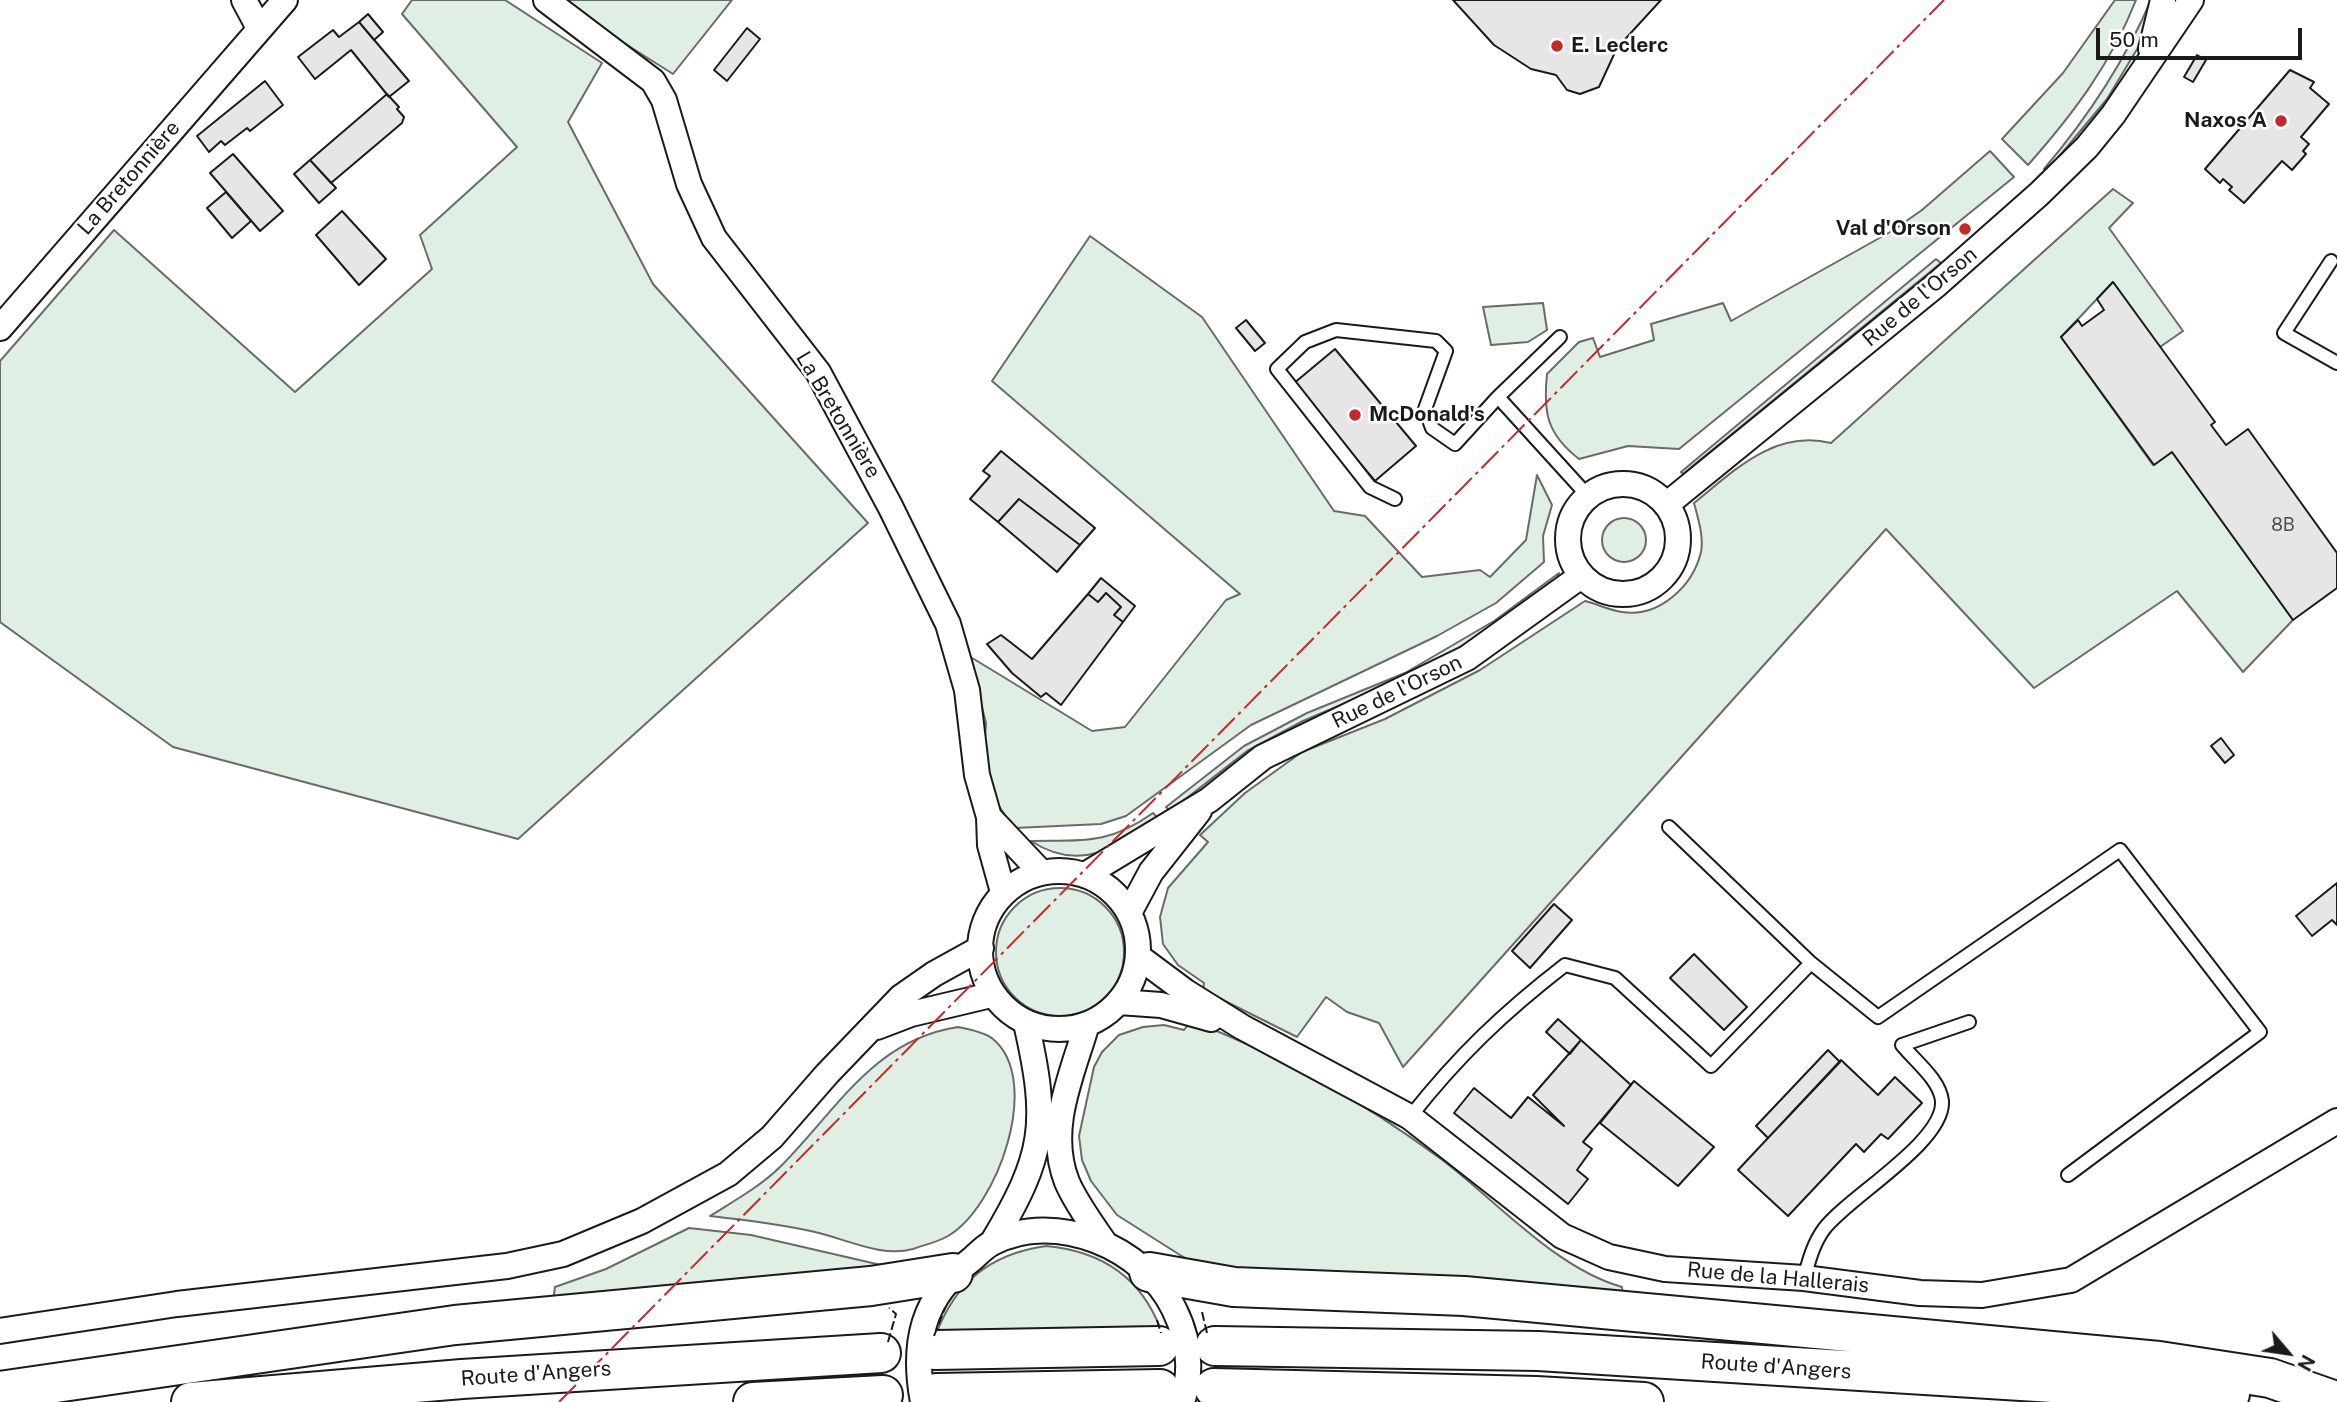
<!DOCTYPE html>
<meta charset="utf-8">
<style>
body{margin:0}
#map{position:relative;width:2337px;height:1402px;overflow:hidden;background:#fff;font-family:"Public Sans",sans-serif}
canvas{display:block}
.north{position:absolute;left:2253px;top:1318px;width:70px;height:70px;-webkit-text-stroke:5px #fff;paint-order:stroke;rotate:119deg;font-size:19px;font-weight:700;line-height:28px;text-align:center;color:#1a1a1a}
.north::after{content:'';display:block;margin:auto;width:24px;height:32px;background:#1a1a1a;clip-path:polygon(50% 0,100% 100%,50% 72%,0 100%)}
.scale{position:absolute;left:2096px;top:28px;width:206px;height:32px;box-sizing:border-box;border:4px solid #1a1a1a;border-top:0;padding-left:9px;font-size:21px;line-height:24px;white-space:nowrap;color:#1a1a1a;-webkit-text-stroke:5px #fff;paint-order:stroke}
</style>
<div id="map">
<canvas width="2337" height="1402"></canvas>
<div class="north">N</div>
<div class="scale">50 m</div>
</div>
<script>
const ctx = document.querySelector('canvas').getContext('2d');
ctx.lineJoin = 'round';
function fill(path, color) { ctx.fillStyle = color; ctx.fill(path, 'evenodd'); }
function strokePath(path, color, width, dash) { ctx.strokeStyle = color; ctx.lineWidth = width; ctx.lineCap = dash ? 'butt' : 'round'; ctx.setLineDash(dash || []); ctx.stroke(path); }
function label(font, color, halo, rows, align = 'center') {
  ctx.font = font + ' "Public Sans",sans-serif'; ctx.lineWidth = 5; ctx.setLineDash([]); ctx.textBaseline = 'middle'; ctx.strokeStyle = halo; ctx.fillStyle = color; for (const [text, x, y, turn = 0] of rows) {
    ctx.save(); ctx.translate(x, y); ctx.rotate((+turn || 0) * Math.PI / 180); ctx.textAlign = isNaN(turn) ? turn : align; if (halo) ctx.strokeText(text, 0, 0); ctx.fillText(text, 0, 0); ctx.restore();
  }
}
const green = new Path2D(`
 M412,0H505L602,63L568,122L653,284L868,523L518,839L173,747L0,622V361L114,230L295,392L432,269L420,235L517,147L402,14Z
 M556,0H732L673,74Z
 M2115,0H2136C2111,64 2073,114 2028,165L2002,139L2063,73Z
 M2151,0L2139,46L2107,99L2047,171L2044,169C2088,117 2124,63 2151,0Z
 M1990,151L2014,177L1679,449L1628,446L1579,459C1547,434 1543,413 1547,374L1579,342L1593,338L1600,357L1654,340L1651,324L1723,303L1731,321L1892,231L1922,210Z
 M2113,189L2133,203L2109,228L2183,331L2160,347L2113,282L2061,337L2153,465L2172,452L2293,620L2243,672L2177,591L2034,688L1886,529L1403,1067L1379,1023L1347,1012L1326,997L1297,1037L1203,990L1204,983L1178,965L1163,944L1160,917L1168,888L1208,842L1200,835L1245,793L1302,752L1385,719L1480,670L1585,601C1597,604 1609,610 1622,612C1659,618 1693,586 1701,552C1704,537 1698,518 1694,503C1735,470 1775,429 1831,443Z
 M1090,236L1202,317L1334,511L1365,516L1422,577L1480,570L1490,577L1526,540L1537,475L1552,505L1543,536L1544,562L1496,603L1437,636L1251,725L1126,816L1101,824L1014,828L996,802L984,750L986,723L969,656L1092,731L1125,727L1226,600L1240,594L992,381Z
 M1936,259L1941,263L1683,474L1681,472Z
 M1543,303L1547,330L1528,342L1491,345L1483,307Z
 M1602 540a22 22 0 1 1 44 0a22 22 0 1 1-44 0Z
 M1559,573L1556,584L1469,642L1407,677L1303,721L1247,751L1170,811L1166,807L1244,746L1307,713L1405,673L1494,621Z
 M1153,813L1158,818C1117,848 1080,873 1031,841C1083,840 1108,845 1153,813Z
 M996 952a64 64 0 1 1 128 0a64 64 0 1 1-128 0Z
 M1191,1021C1280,1054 1365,1103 1441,1159C1497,1201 1555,1268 1622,1287L1623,1296L1205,1269L1180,1255L1117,1215L1091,1181L1082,1160L1079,1136L1094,1067L1102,1052L1119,1035L1143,1027L1164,1025L1184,1030Z
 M958,1027C969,1029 984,1032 993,1039C1043,1081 997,1208 948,1236C938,1242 924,1245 913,1249C882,1258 846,1239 815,1232C780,1224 746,1220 710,1216C734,1201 761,1186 781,1166C837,1110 873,1040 958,1027Z
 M689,1228L751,1235L894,1268L553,1301L555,1287L606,1269Z
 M1046,1246C1102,1251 1141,1277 1161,1330L936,1334C956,1282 990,1254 1046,1246Z`);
fill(green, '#e0efe3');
strokePath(green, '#6a6a6a', 2);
const building = new Path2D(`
 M1453,0H1661L1617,48L1599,87L1580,94L1567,90L1556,75L1531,69L1494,45Z
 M368,14L383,32L374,40L359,22Z
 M359,22L409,81L389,97L351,50L315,79L298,57L333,30L339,37Z
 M747,28L760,39L727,81L714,70Z
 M2197,55L2206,60L2193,82L2184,77Z
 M2290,70L2314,82L2310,88L2329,104L2301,137L2309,144L2303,151L2306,154L2292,170L2282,161L2244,203L2229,190L2232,187L2223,179L2220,183L2205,169Z
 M265,81L283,105L250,131L247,128L225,145L221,141L209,152L197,136Z
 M387,94L399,107L397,109L404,117L402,123L331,183L310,160Z
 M233,154L283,211L260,231L210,173Z
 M310,160L336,188L319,203L294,174Z
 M226,192L251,221L232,238L207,208Z
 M342,211L386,259L359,285L316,235Z
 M2113,282L2215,422L2211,425L2226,445L2248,429L2337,553V588L2293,620L2172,452L2154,465L2061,337L2078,320L2082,326L2104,310L2097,299Z
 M1246,320L1265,343L1255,351L1236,328Z
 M1335,349L1416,446L1375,481L1293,384Z
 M1001,451L1095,528L1080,545L1019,499L998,522L970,499L990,476L983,471Z
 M1019,499L1080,545L1057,572L998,522Z
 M1101,578L1135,606L1123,622L1114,615L1121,607L1106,593L1098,602L1088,594Z
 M1106,593L1121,607L1114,615L1123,622L1061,705L1046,693L1041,697L1012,673L987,644L1001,635L1032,659L1088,594L1098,602Z
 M2221,738L2234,755L2225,763L2211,746Z
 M2337,883V925L2332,920L2312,936L2296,916Z
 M1554,904L1572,920L1530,968L1512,951Z
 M1694,954L1747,1007L1724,1030L1670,978Z
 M1558,1019L1581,1040L1570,1054L1546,1032Z
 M1581,1040L1631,1085L1583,1142L1592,1149L1577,1170L1588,1179L1568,1204L1454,1113L1474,1088L1511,1118L1528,1097L1564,1126L1533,1095Z
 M1828,1050L1840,1062L1768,1138L1756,1126Z
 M1841,1060L1878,1095L1895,1077L1922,1103L1888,1139L1881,1134L1864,1152L1856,1144L1788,1216L1738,1170Z
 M1634,1081L1714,1147L1678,1186L1600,1123Z`);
fill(building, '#e6e6e6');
strokePath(building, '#1a1a1a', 2);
const service = new Path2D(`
 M2331,261L2284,333L2337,363
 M1560,337L1498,397L1588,496
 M1395,499L1370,487L1277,369L1305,342L1336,330L1436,341L1446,351L1425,409L1432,428L1455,444L1498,397
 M1669,827L1811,963
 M1410,1117C1458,1056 1503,1013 1565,965L1615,978L1711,1066L1811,963L1878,1017L2120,850L2260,1032L2068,1175
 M1804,1278C1809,1261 1813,1244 1824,1229C1848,1197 1945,1142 1942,1101C1940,1080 1915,1061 1902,1045L1969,1022`);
const minor = new Path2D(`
 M244,0L259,28
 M546,0L653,81L664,100L689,184L714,238L818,372L890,506L948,624L967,690L977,775L989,817L990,845L1003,892
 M2151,49L2163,0
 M0,328L285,0
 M1568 539a55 55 0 1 1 110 0a55 55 0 1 1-110 0Z
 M1666,505L1935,286L2039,194L2087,147L2113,115L2191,0
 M989,817L1039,870
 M980 950a79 79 0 1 1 158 0a79 79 0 1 1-158 0Z
 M1085,875L1209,800L1263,757L1467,658L1581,576
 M1129,913L1151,872L1199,811
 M1139,957L1186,992L1242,1027L1410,1117L1562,1236L1609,1257L1665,1269L1804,1278L1920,1293L1982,1295L2071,1280L2337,1121
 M1119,1002L1161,1005L1211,1019
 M1087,1024C1072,1075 1046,1129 1067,1182C1076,1203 1091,1223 1104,1242
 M877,1027L911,1014L991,995
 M992,1243C1045,1155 1049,1124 1026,1023
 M0,1331L177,1304L507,1266L563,1254L642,1221L728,1174L772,1137L827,1074L901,997L934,974L981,948
 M923,1402C912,1344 922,1297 971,1260C977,1255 984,1247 992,1243C1055,1209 1145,1248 1174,1309C1189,1339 1193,1370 1182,1402`);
const trunk = new Path2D(`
 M1149,1272L1234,1287L1464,1296L2159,1361L2270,1378L2330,1399
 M1215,1346L1538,1351L2230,1394
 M935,1350L1159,1346
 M1214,1388L1536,1396L1644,1402
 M0,1391L455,1325L871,1286L953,1273
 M936,1393L1160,1389
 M191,1402L462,1379L881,1353
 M753,1402L883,1395`);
strokePath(service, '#1a1a1a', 16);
strokePath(minor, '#1a1a1a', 28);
strokePath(trunk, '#1a1a1a', 42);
strokePath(service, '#fff', 12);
strokePath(minor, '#fff', 24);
strokePath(trunk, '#fff', 38);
strokePath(new Path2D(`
 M1202,1312L1207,1333
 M1157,1320L1161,1333
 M934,1336L945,1308
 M888,1342L896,1314L889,1308`), '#1a1a1a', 2, [9, 3.5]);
strokePath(new Path2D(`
 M559,1402L1944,0`), '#c62828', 2, [24, 5, 3.5, 5]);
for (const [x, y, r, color] of [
 [1557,46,7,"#c62828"],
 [2281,121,7,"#c62828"],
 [1965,229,7,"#c62828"],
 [1355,415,7,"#c62828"]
]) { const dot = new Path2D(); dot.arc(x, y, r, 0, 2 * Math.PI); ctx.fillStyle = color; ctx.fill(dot); strokePath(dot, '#fff', 2.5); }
label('18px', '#4d4d4d', null, [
 ["8B",2283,525]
]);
label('bold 21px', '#1a1a1a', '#fff', [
 ["E. Leclerc",1571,46],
 ["Naxos A",2267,121,"right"],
 ["Val d'Orson",1951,229,"right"],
 ["McDonald's",1369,415]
], 'left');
label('21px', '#1a1a1a', '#fff', [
 ["La Bretonnière",129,178,-49],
 ["Rue de l'Orson",1920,297,-40],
 ["La Bretonnière",838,415,59],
 ["Rue de l'Orson",1397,692,-26],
 ["Rue de la Hallerais",1778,1278,5],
 ["Route d'Angers",1776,1367,4],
 ["Route d'Angers",536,1374,-4]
]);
</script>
